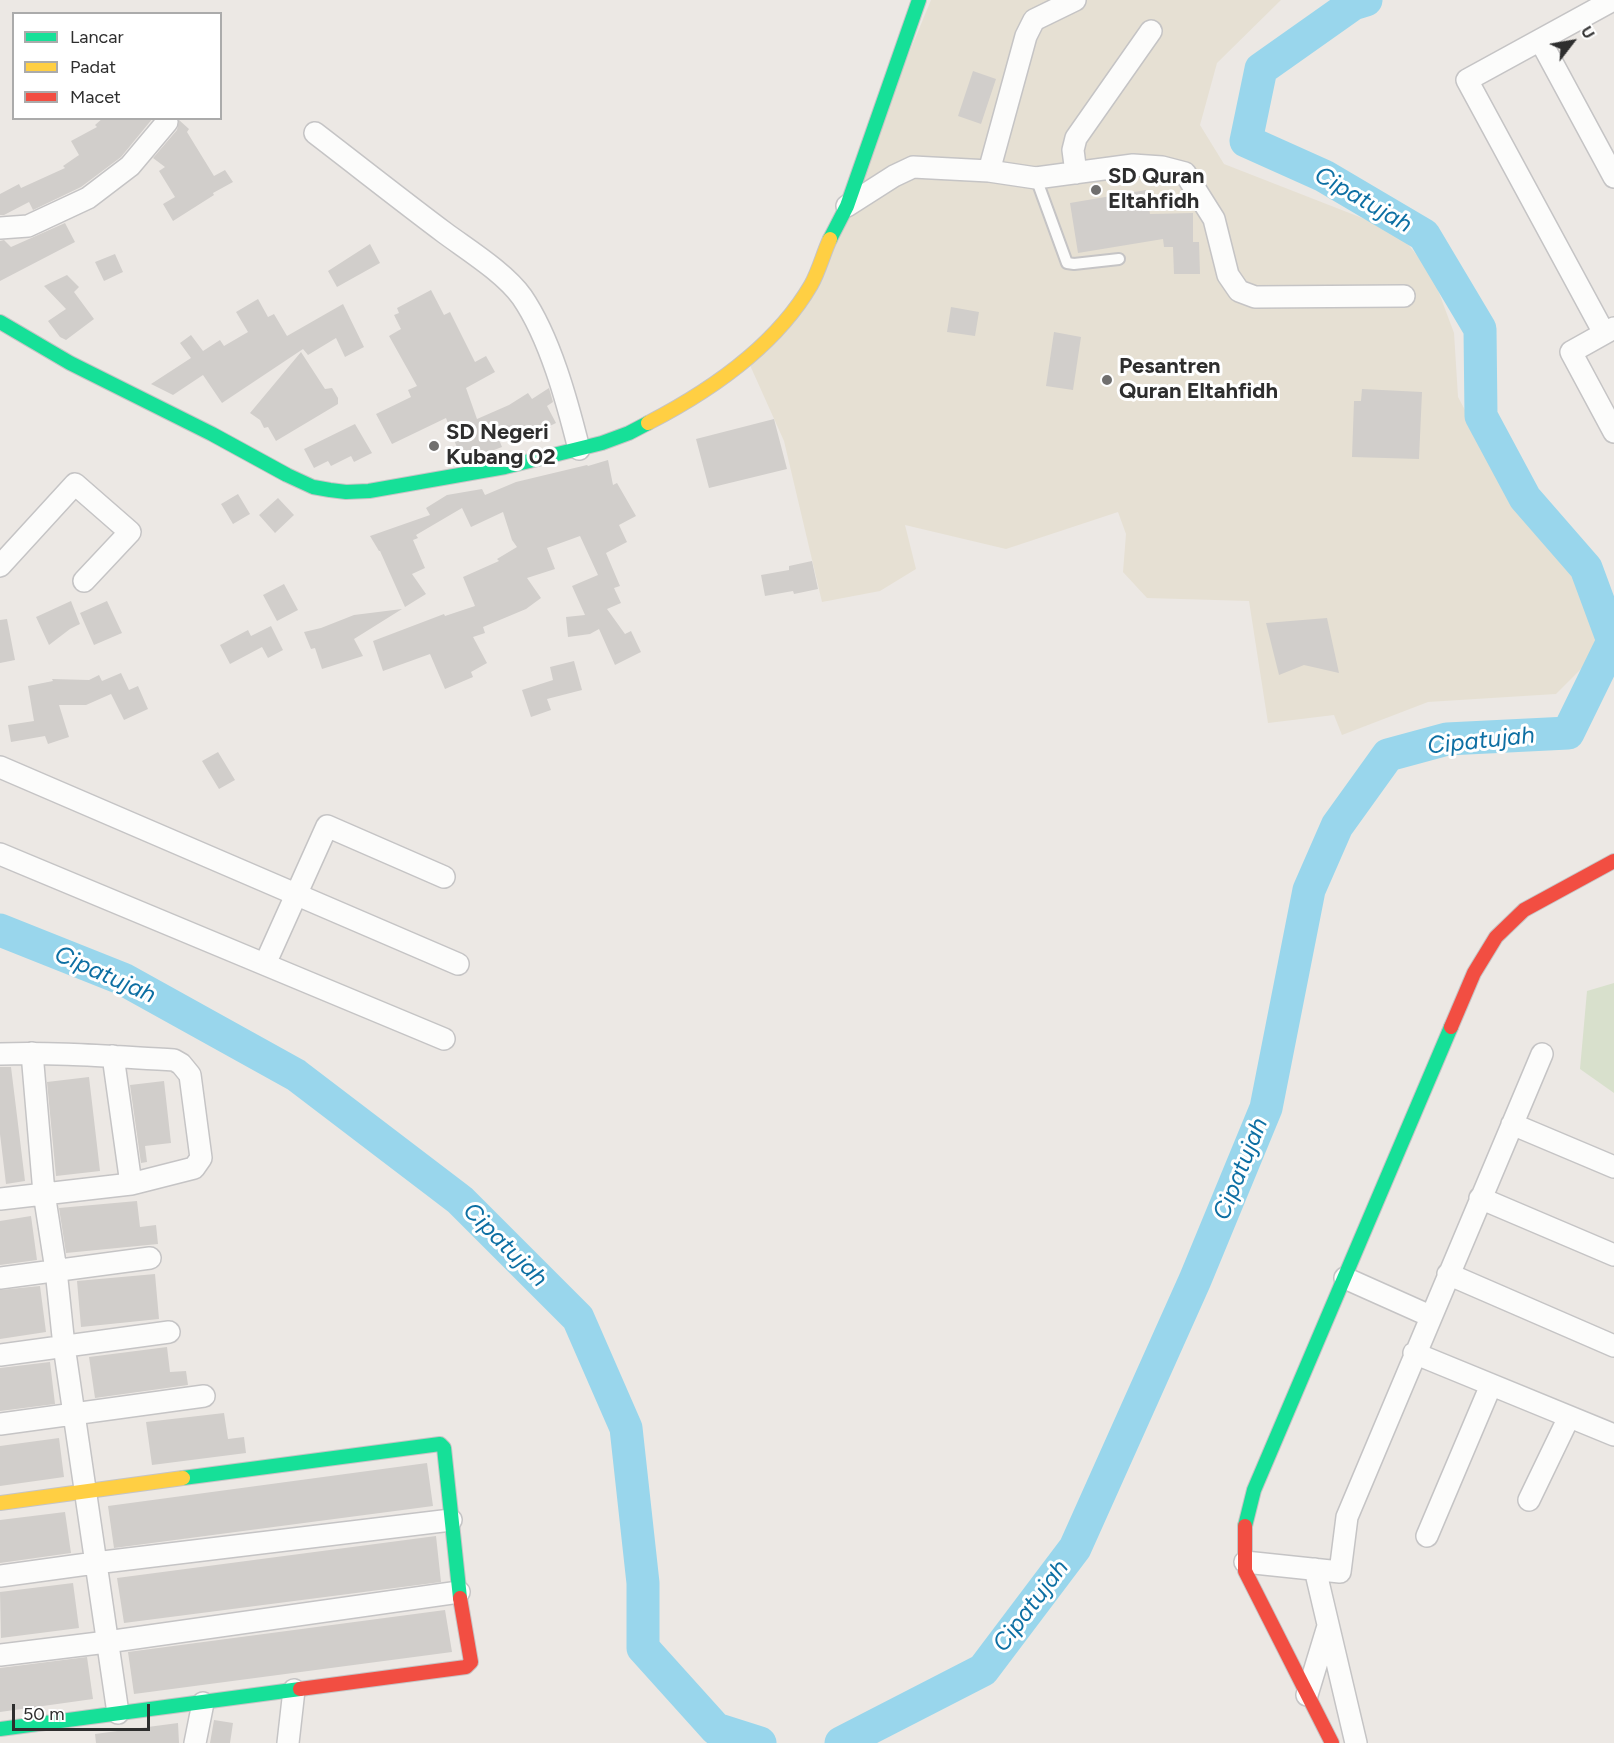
<!DOCTYPE html>
<style>
body{margin:0}
#map{position:relative;width:1614px;height:1743px;overflow:hidden;background:#ece8e4;font-family:Figtree,sans-serif}
canvas{display:block}
.legend{position:absolute;left:12px;top:12px;width:210px;height:108px;box-sizing:border-box;background:#fff;border:2px solid #ababab;margin:0;padding:8px 10px;list-style:none;font-size:18px;color:#2e2e2e}
.legend li{display:flex;align-items:center;gap:12px;height:30px}
.legend b{width:30px;border:2px solid #ababab}
.north{position:absolute;left:1542px;top:12px;width:60px;height:60px;-webkit-text-stroke:4px #fff;paint-order:stroke;rotate:59deg;font-size:16px;font-weight:700;line-height:24px;text-align:center;color:#2e2e2e}
.north::after{content:'';display:block;margin:auto;width:21px;height:27px;background:#2e2e2e;clip-path:polygon(50% 0,100% 100%,50% 72%,0 100%)}
.scale{position:absolute;left:12px;top:1704px;width:138px;height:27px;box-sizing:border-box;border:3px solid #2e2e2e;border-top:0;padding-left:8px;font-size:18px;line-height:21px;white-space:nowrap;color:#2e2e2e;-webkit-text-stroke:4px #fff;paint-order:stroke}
</style>
<div id="map">
<canvas width="1614" height="1743"></canvas>
<ul class="legend">
<li><b style="height:8px;background:#16e098"></b>Lancar</li>
<li><b style="height:8px;background:#ffcf43"></b>Padat</li>
<li><b style="height:8px;background:#f24e42"></b>Macet</li>
</ul>
<div class="north">U</div>
<div class="scale">50 m</div>
</div>
<script>
const ctx = document.querySelector('canvas').getContext('2d');
ctx.lineJoin = 'round';
function fill(path, color) { ctx.fillStyle = color; ctx.fill(path, 'evenodd'); }
function strokePath(path, color, width, dash) { ctx.strokeStyle = color; ctx.lineWidth = width; ctx.lineCap = dash ? 'butt' : 'round'; ctx.setLineDash(dash || []); ctx.stroke(path); }
function label(font, color, halo, rows, align = 'center') {
  ctx.font = font + ' Figtree,sans-serif'; ctx.lineWidth = 6; ctx.setLineDash([]); ctx.textBaseline = 'middle'; ctx.strokeStyle = halo; ctx.fillStyle = color; for (const [text, x, y, turn = 0] of rows) {
    ctx.save(); ctx.translate(x, y); ctx.rotate((+turn || 0) * Math.PI / 180); ctx.textAlign = isNaN(turn) ? turn : align; if (halo) ctx.strokeText(text, 0, 0); ctx.fillText(text, 0, 0); ctx.restore();
  }
}
fill(new Path2D(`
 M931,0H1281L1217,63L1200,125L1224,164L1398,232L1432,274L1454,333L1458,397L1522,517L1592,580L1601,609L1593,657L1556,694L1428,702L1342,735L1334,715L1268,723L1249,601L1147,598L1123,572L1126,534L1118,512L1006,549L905,525L916,569L880,591L822,602L784,441L749,363L807,300Z`), '#e6e0d3');
fill(new Path2D(`
 M1614,983V1093L1580,1069L1587,991Z`), '#d8e0cc');
strokePath(new Path2D(`
 M0,930L123,979L296,1075L460,1200L578,1318L626,1428L643,1583V1648L716,1729L760,1743
 M841,1743L983,1670L1075,1548L1195,1280L1266,1108L1309,890L1337,826L1388,755L1447,739L1568,733L1613,641L1586,568L1525,498L1481,416L1480,329L1424,235L1324,176L1246,141L1261,69L1353,4L1366,0`), '#99d6ec', 33);
fill(new Path2D(`
 M973,71L996,79L981,124L958,116Z
 M103,118H153L121,157L81,187L33,210L29,202L4,215H0V194L19,184L21,188L65,168L63,166L79,155L71,141L97,127L95,125Z
 M179,120L189,129L187,132L214,176L225,170L233,182L213,193L214,195L173,221L163,204L175,197L159,171L165,167L153,158L177,130Z
 M1146,190L1150,214L1193,213V242H1199L1200,274H1174L1173,247H1164L1163,239L1078,253L1070,203Z
 M65,223L75,242L0,281V241L4,240L11,247Z
 M370,244L380,263L337,287L328,271Z
 M115,254L123,272L104,281L95,262Z
 M67,275L79,287L74,292L94,319L66,340L60,337L48,321L66,309L44,286Z
 M431,290L444,315L450,312L475,362L486,356L495,372L466,388L477,419L509,405L528,393L532,399L549,388L553,402L547,406L556,423L531,435L528,429L500,442L502,447L486,453L463,457L456,445L446,418L392,444L376,414L411,397L408,390L417,386L389,336L401,329L394,315L399,313L397,308Z
 M258,299L268,317L274,314L287,336L343,304L364,347L345,357L336,338L308,355L303,349L222,403L203,375L173,395L151,384L191,358L180,343L191,335L203,351L220,340L224,346L248,332L236,312Z
 M951,307L979,312L975,336L947,332Z
 M1054,332L1081,337L1073,390L1046,386Z
 M301,352L325,389L332,388L338,398V404L276,441L268,427L264,428L260,420L250,413Z
 M1362,389L1422,392L1419,459L1352,457L1354,401H1361Z
 M774,419L787,469L709,488L696,439Z
 M355,424L372,453L354,462L351,456L331,466L328,461L314,468L304,449Z
 M608,460L613,485L617,483L636,516L619,525L627,542L606,553L620,586L614,588L621,603L607,609L625,634L631,631L641,652L615,665L599,629L590,634L568,637L566,617L585,615L572,586L598,575L580,536L547,548L555,569L527,578L541,598L526,609L483,627L485,633L473,637L487,663L471,672L473,677L445,689L430,654L383,671L373,641L444,614L445,616L475,606L463,577L499,561L497,559L517,547L512,540L503,512L471,527L462,508L416,535L418,538L413,540L425,568L412,574L426,594L405,607L380,551H379L370,536L430,515L426,508L447,495L482,489L485,495L516,482L587,465L588,466Z
 M238,494L250,514L233,524L221,504Z
 M278,498L294,515L275,533L259,515Z
 M812,561L818,589L794,594L793,591L765,596L761,575L789,570V566Z
 M284,584L298,610L277,621L263,595Z
 M71,601L80,624L70,629L49,645L36,617Z
 M107,601L122,633L94,645L80,613Z
 M402,609L354,639L363,656L322,669L315,648L311,649L304,632L321,628L354,615Z
 M1327,618L1339,673L1304,665L1279,675L1266,623Z
 M7,619L15,660L0,663V620Z
 M271,626L283,650L268,658L262,647L230,664L220,645L248,630L251,636Z
 M574,661L582,690L547,699L551,710L531,717L522,690L553,680L550,667Z
 M121,673L129,690L138,686L148,709L124,720L111,694L86,705H59L69,737L48,744L45,736L11,742L8,725L34,721L28,686L53,681L52,679L89,680L99,675L102,681Z
 M218,752L235,780L219,789L202,761Z
 M0,1067H11L25,1181L6,1184L0,1134Z
 M89,1077L100,1171L56,1176L47,1082Z
 M164,1081L171,1143L145,1146L147,1162L141,1163L130,1085Z
 M137,1201L140,1227L156,1225L158,1244L66,1253L59,1208Z
 M31,1216L37,1260L0,1265V1221Z
 M155,1274L159,1319L81,1327L77,1281Z
 M40,1286L46,1332L0,1339V1290Z
 M167,1347L170,1372L186,1371L188,1385L95,1398L89,1357Z
 M50,1362L55,1404L0,1411V1368Z
 M224,1413L228,1439L244,1437L246,1453L152,1465L146,1422Z
 M59,1438L64,1477L0,1486V1446Z
 M427,1463L433,1506L114,1548L108,1506Z
 M65,1512L71,1553L0,1563V1520Z
 M436,1536L441,1582L124,1623L117,1578Z
 M73,1583L79,1628L1,1638L0,1592Z
 M445,1610L452,1652L134,1694L128,1652Z
 M87,1657L93,1699L0,1712V1668Z
 M214,1720L233,1723L230,1743H210Z
 M178,1723L179,1743H96L95,1734Z`), '#d1cecb');
const lane = new Path2D(`
 M1036,178L1067,263L1074,264L1119,259`);
const street = new Path2D(`
 M1540,40L1614,177
 M315,133C358,166 401,200 445,233C468,250 505,273 522,297C550,338 567,401 579,449
 M989,171L1026,36L1034,20L1075,0
 M1076,173L1073,150L1076,138L1151,31
 M847,206L894,176L913,167L989,171L1036,178L1133,165L1162,167L1185,173L1214,219L1228,275L1239,291L1255,297L1404,296
 M0,228L28,226L88,198L130,166L167,122
 M1614,328L1571,352L1614,432
 M1604,333L1467,80L1613,0
 M0,566L75,484L130,532L84,581
 M0,767L458,964
 M0,854L444,1039
 M265,964L327,826L444,877
 M32,1053L44,1193L56,1270L64,1346L118,1713
 M0,1054C58,1052 116,1057 174,1060L181,1064L190,1075L201,1158L194,1168L131,1184
 M1512,1124L1614,1167
 M1480,1198L1614,1255
 M0,1199L131,1184L113,1056
 M1448,1274L1614,1346
 M0,1278L150,1258
 M1345,1278L1430,1316
 M1414,1353L1614,1435
 M0,1355L169,1332
 M0,1424L204,1396
 M1529,1500L1569,1417
 M1427,1536L1491,1385
 M1245,1562L1340,1572L1347,1517L1542,1054
 M1315,1569L1356,1743
 M0,1576L95,1563L451,1520
 M0,1655L107,1642L459,1592
 M1307,1695L1328,1626
 M195,1743L203,1703
 M288,1743L294,1690`);
const fast = new Path2D(`
 M830,239L847,206L919,0
 M0,322L70,363L212,434L287,475L313,487L330,490L346,492L369,491L505,467L602,443L629,433L648,423
 M183,1478L440,1444L444,1448L460,1598
 M1245,1526L1254,1490L1451,1027
 M0,1729L300,1689`);
const slow = new Path2D(`
 M648,423C710,391 775,347 811,285C819,271 823,254 830,239
 M0,1503L183,1478`);
const jam = new Path2D(`
 M1451,1027L1474,973L1496,937L1524,910L1614,861
 M1245,1526V1571L1332,1743
 M300,1689L466,1667L471,1662L460,1598`);
strokePath(lane, '#c5c4c5', 14);
strokePath(street, '#c5c4c5', 24);
strokePath(fast, '#c5c4c5', 16);
strokePath(slow, '#c5c4c5', 16);
strokePath(jam, '#c5c4c5', 16);
strokePath(lane, '#fcfcfb', 10);
strokePath(street, '#fcfcfb', 21);
strokePath(fast, '#16e098', 14);
strokePath(slow, '#ffcf43', 14);
strokePath(jam, '#f24e42', 14);
for (const [x, y, r, color] of [
 [1096,190,6,"#706f6e"],
 [1107,380,6,"#706f6e"],
 [434,446,6,"#706f6e"]
]) { const dot = new Path2D(); dot.arc(x, y, r, 0, 2 * Math.PI); ctx.fillStyle = color; ctx.fill(dot); strokePath(dot, '#fff', 2); }
label('bold 22px', '#2e2e2e', '#fff', [
 ["SD Quran",1108,177],
 ["Eltahfidh",1108,202],
 ["Pesantren",1119,367],
 ["Quran Eltahfidh",1119,392],
 ["SD Negeri",446,433],
 ["Kubang 02",446,458]
], 'left');
label('italic 24px', '#0d6fa3', '#fff', [
 ["Cipatujah",1363,200,30],
 ["Cipatujah",1481,741,-6],
 ["Cipatujah",105,975,24],
 ["Cipatujah",1241,1169,-68],
 ["Cipatujah",505,1245,45],
 ["Cipatujah",1031,1606,-53]
]);
</script>
